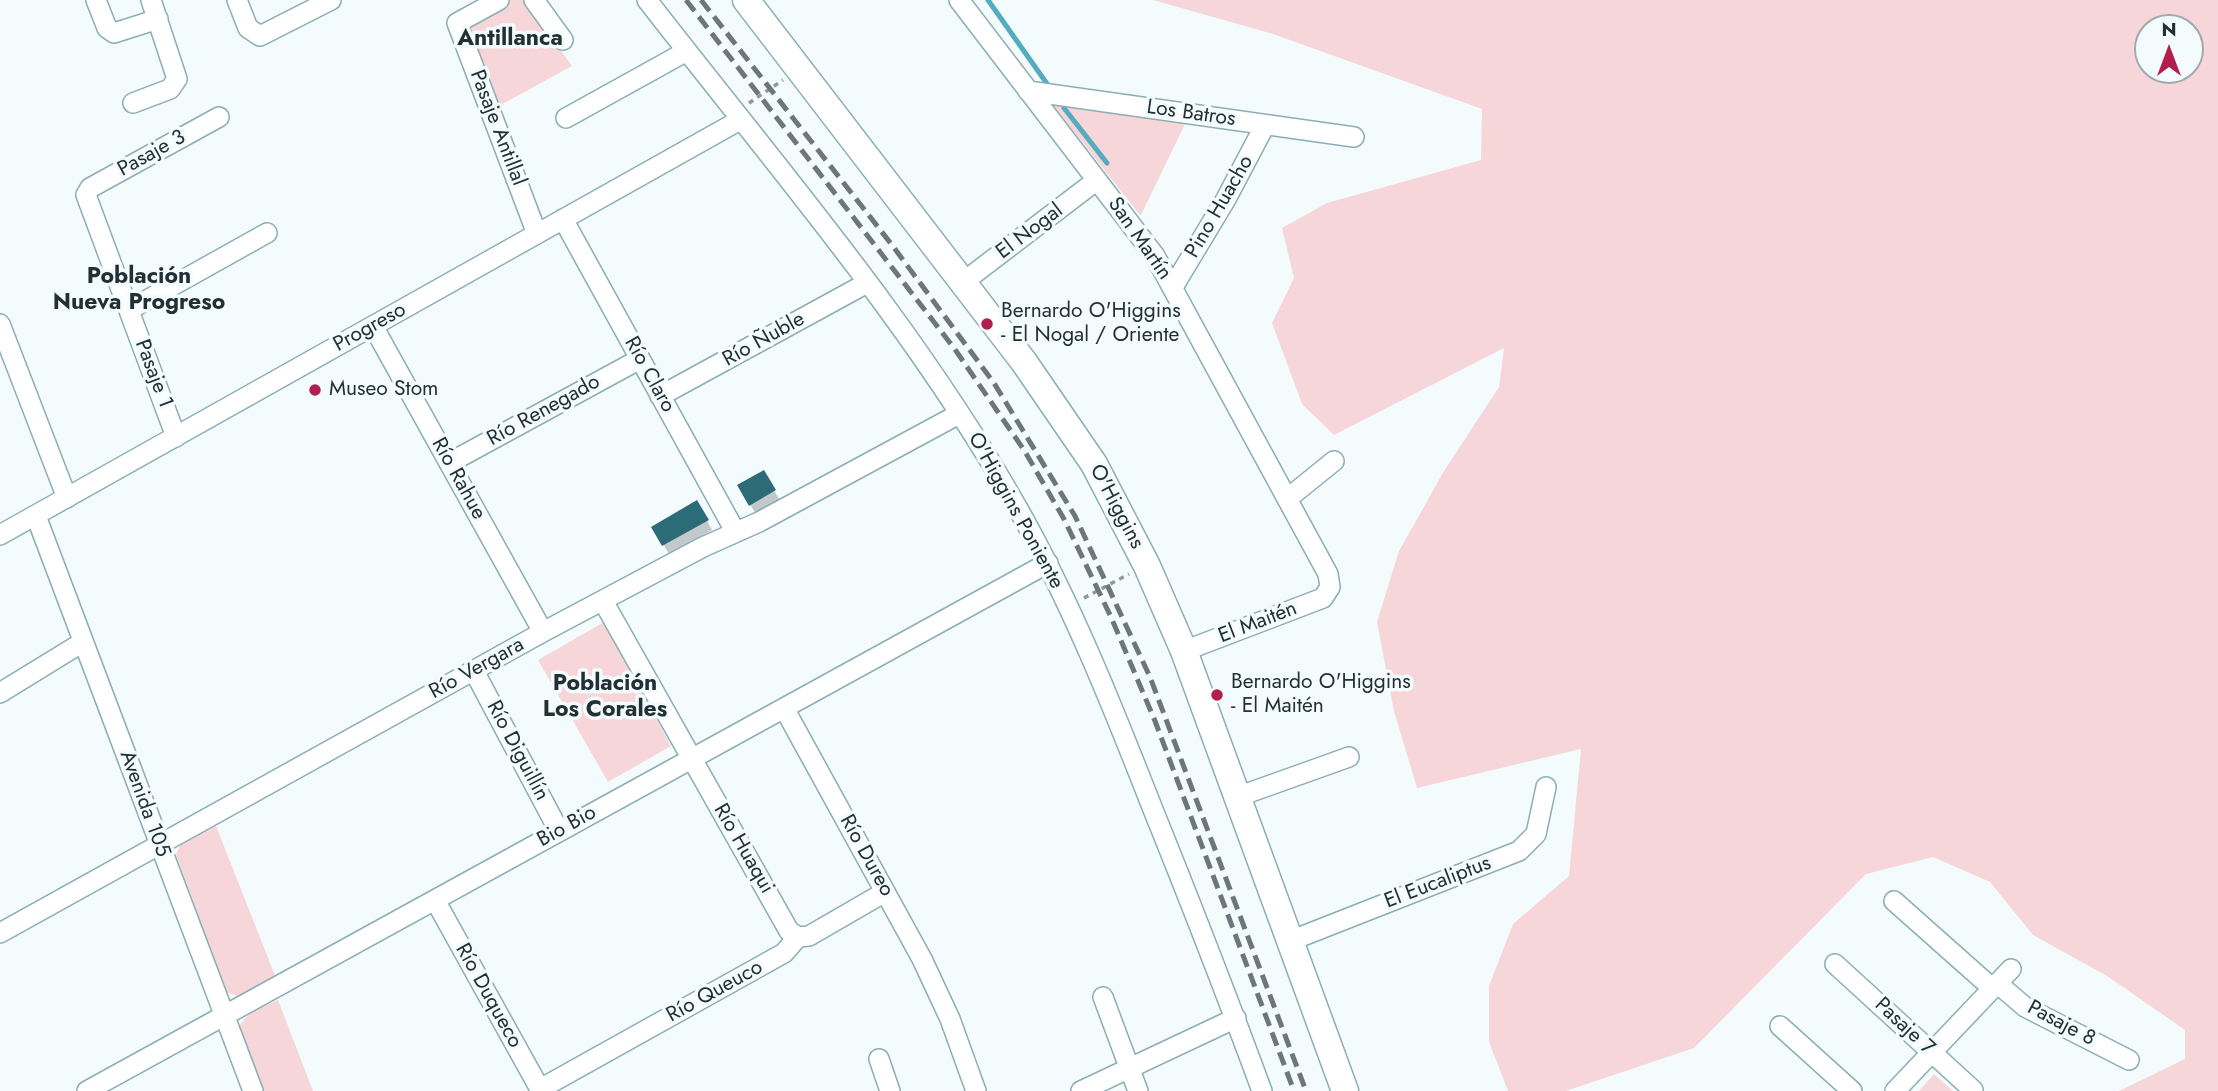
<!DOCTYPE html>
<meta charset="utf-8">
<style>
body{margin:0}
#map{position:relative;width:2218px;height:1091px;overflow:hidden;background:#f4fbfd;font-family:Jost,sans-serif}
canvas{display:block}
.north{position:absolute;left:2134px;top:14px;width:70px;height:70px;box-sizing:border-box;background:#f4fbfd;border:2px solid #a0aaac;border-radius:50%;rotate:0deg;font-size:19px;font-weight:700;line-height:28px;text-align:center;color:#223033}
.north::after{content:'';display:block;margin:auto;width:24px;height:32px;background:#b01f4d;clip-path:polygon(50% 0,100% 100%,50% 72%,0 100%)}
</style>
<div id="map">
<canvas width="2218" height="1091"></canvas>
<div class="north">N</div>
</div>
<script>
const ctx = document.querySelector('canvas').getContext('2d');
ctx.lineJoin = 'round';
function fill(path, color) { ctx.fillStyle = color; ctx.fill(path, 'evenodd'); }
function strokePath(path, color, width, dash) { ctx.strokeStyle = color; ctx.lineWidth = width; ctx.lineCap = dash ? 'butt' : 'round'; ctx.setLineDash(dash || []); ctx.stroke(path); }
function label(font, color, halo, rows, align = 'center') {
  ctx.font = font + ' Jost,sans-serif'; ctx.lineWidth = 7; ctx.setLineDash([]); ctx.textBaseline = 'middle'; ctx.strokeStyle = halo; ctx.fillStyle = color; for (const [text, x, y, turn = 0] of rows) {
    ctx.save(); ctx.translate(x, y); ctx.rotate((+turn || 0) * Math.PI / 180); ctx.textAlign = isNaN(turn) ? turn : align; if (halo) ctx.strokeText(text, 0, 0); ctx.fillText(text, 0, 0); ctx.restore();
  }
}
fill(new Path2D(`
 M506,0H525L572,66L497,107L464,27Z
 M1153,0H2218V1091H2119L2185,1059V1030L2107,976L2033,935L1990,882L1933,857L1866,874L1694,1048L1566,1091H1508L1489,1042V986L1513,924L1569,876L1581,749L1417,788L1394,711L1377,622L1399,551L1444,471L1499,387L1504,348L1334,435L1302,404L1272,323L1294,278L1282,228L1327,203L1481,160L1482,109L1273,34ZM2148,28H2190V70H2148Z
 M1051,103L1186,122L1141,215H1140Z
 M604,622L671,746L608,782L538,660Z
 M216,826L276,978L239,997L226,992L176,854L181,844Z
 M278,1000L313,1091H261L239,1030C242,1013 264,1007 278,1000Z
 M1934,1074L1953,1091H1919Z`), '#f7d6da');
fill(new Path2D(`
 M764,472L780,501L756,514L739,486Z
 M697,503L712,530L669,554L654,528Z`), '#0003');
strokePath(new Path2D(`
 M988,0L1050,88
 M1064,108L1107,163`), '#54adbe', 5);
fill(new Path2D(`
 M764,470L776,490L749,506L737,485Z
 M697,500L709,520L662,546L651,527Z`), '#2c6c78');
const street = new Path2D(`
 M96,0L107,28L114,33L158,19
 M237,0L248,28L260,36L331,0
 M499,0L457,23L537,234
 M534,0L563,40
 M647,0C774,164 914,325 1017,507C1071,602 1112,705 1152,807C1190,901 1227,996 1262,1091
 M959,0L1155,256L1328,574L1330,587L1323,598L1184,651
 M1028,91L1354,137
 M133,103L170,89L177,79L151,0
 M566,118L687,51
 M563,219L735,531
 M962,283L1097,180
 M1173,287L1226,199L1265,125
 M129,310L267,233
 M0,324L67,498
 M373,326L543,632
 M660,396L867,283
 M176,437L86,195L90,188L219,117
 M449,463L640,359
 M1287,499L1334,461
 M36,516L253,1091
 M0,535L740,120
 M603,601L789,931L798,937
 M474,671L559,831
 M0,693L83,642
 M784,708L922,959L950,1019L976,1091
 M1237,797L1349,757
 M435,900L541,1091
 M1894,901L1992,988
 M0,933L543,632L703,547L759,522L959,414
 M798,937L809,936L885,892
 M1290,941L1519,851L1536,834L1546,787
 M1835,964L1973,1090
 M1997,983L2025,1007L2129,1060
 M1103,997L1138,1091
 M1780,1026L1852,1091
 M879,1059L890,1091
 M540,1089L784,953L798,937
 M87,1091L1048,563
 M1081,1091L1236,1018
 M1895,1091L2011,969`);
const secondary = new Path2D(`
 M746,0L1024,362L1094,464L1147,566L1184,651L1345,1091`);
strokePath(street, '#8baeb5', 22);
strokePath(secondary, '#8baeb5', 29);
strokePath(new Path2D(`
 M749,103L783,80
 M1084,598L1129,574`), '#8e989b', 3.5, [5, 5]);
strokePath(street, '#fff', 19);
strokePath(secondary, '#fff', 26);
strokePath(new Path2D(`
 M686,0L954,348L1024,450L1064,519L1111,617L1155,721L1294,1091
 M701,0L892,245L994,383L1075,516L1150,677L1306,1091`), '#6b777a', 5, [14, 7]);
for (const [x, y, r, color] of [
 [987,324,7,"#b01f4d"],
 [315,390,7,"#b01f4d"],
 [1217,695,7,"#b01f4d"]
]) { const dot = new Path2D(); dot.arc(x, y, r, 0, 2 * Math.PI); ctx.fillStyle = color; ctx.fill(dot); strokePath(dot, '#f4fbfd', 2.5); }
label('21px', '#223033', '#f4fbfd', [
 ["Los Batros",1191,114,8],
 ["Pasaje Antillal",497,128,69],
 ["Pasaje 3",152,154,-29],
 ["Pino Huacho",1220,207,-60],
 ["El Nogal",1030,232,-37],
 ["San Martín",1139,239,55],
 ["Progreso",370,328,-29],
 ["Río Ñuble",764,340,-29],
 ["Pasaje 1",153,374,69],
 ["Río Claro",649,375,61],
 ["Río Renegado",544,411,-29],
 ["Río Rahue",458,479,61],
 ["O'Higgins",1116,507,62],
 ["O'Higgins Poniente",1015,511,61],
 ["El Maitén",1258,623,-21],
 ["Río Vergara",477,669,-29],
 ["Río Diguillín",517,751,62],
 ["Avenida 105",144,804,70],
 ["Bio Bio",567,827,-29],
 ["Río Huaqui",743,849,60],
 ["Río Dureo",866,856,61],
 ["El Eucaliptus",1438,883,-21],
 ["Río Queuco",715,992,-29],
 ["Río Duqueco",488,996,61],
 ["Pasaje 8",2061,1024,28],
 ["Pasaje 7",1904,1027,43]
]);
label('21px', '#223033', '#f4fbfd', [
 ["Bernardo O'Higgins",1001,312],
 ["- El Nogal / Oriente",1001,336],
 ["Museo Stom",329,390],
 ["Bernardo O'Higgins",1231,683],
 ["- El Maitén",1231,707]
], 'left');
label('bold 23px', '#223033', '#f4fbfd', [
 ["Antillanca",510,39],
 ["Población",139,277],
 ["Nueva Progreso",139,303],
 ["Población",605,684],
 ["Los Corales",605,710]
]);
</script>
